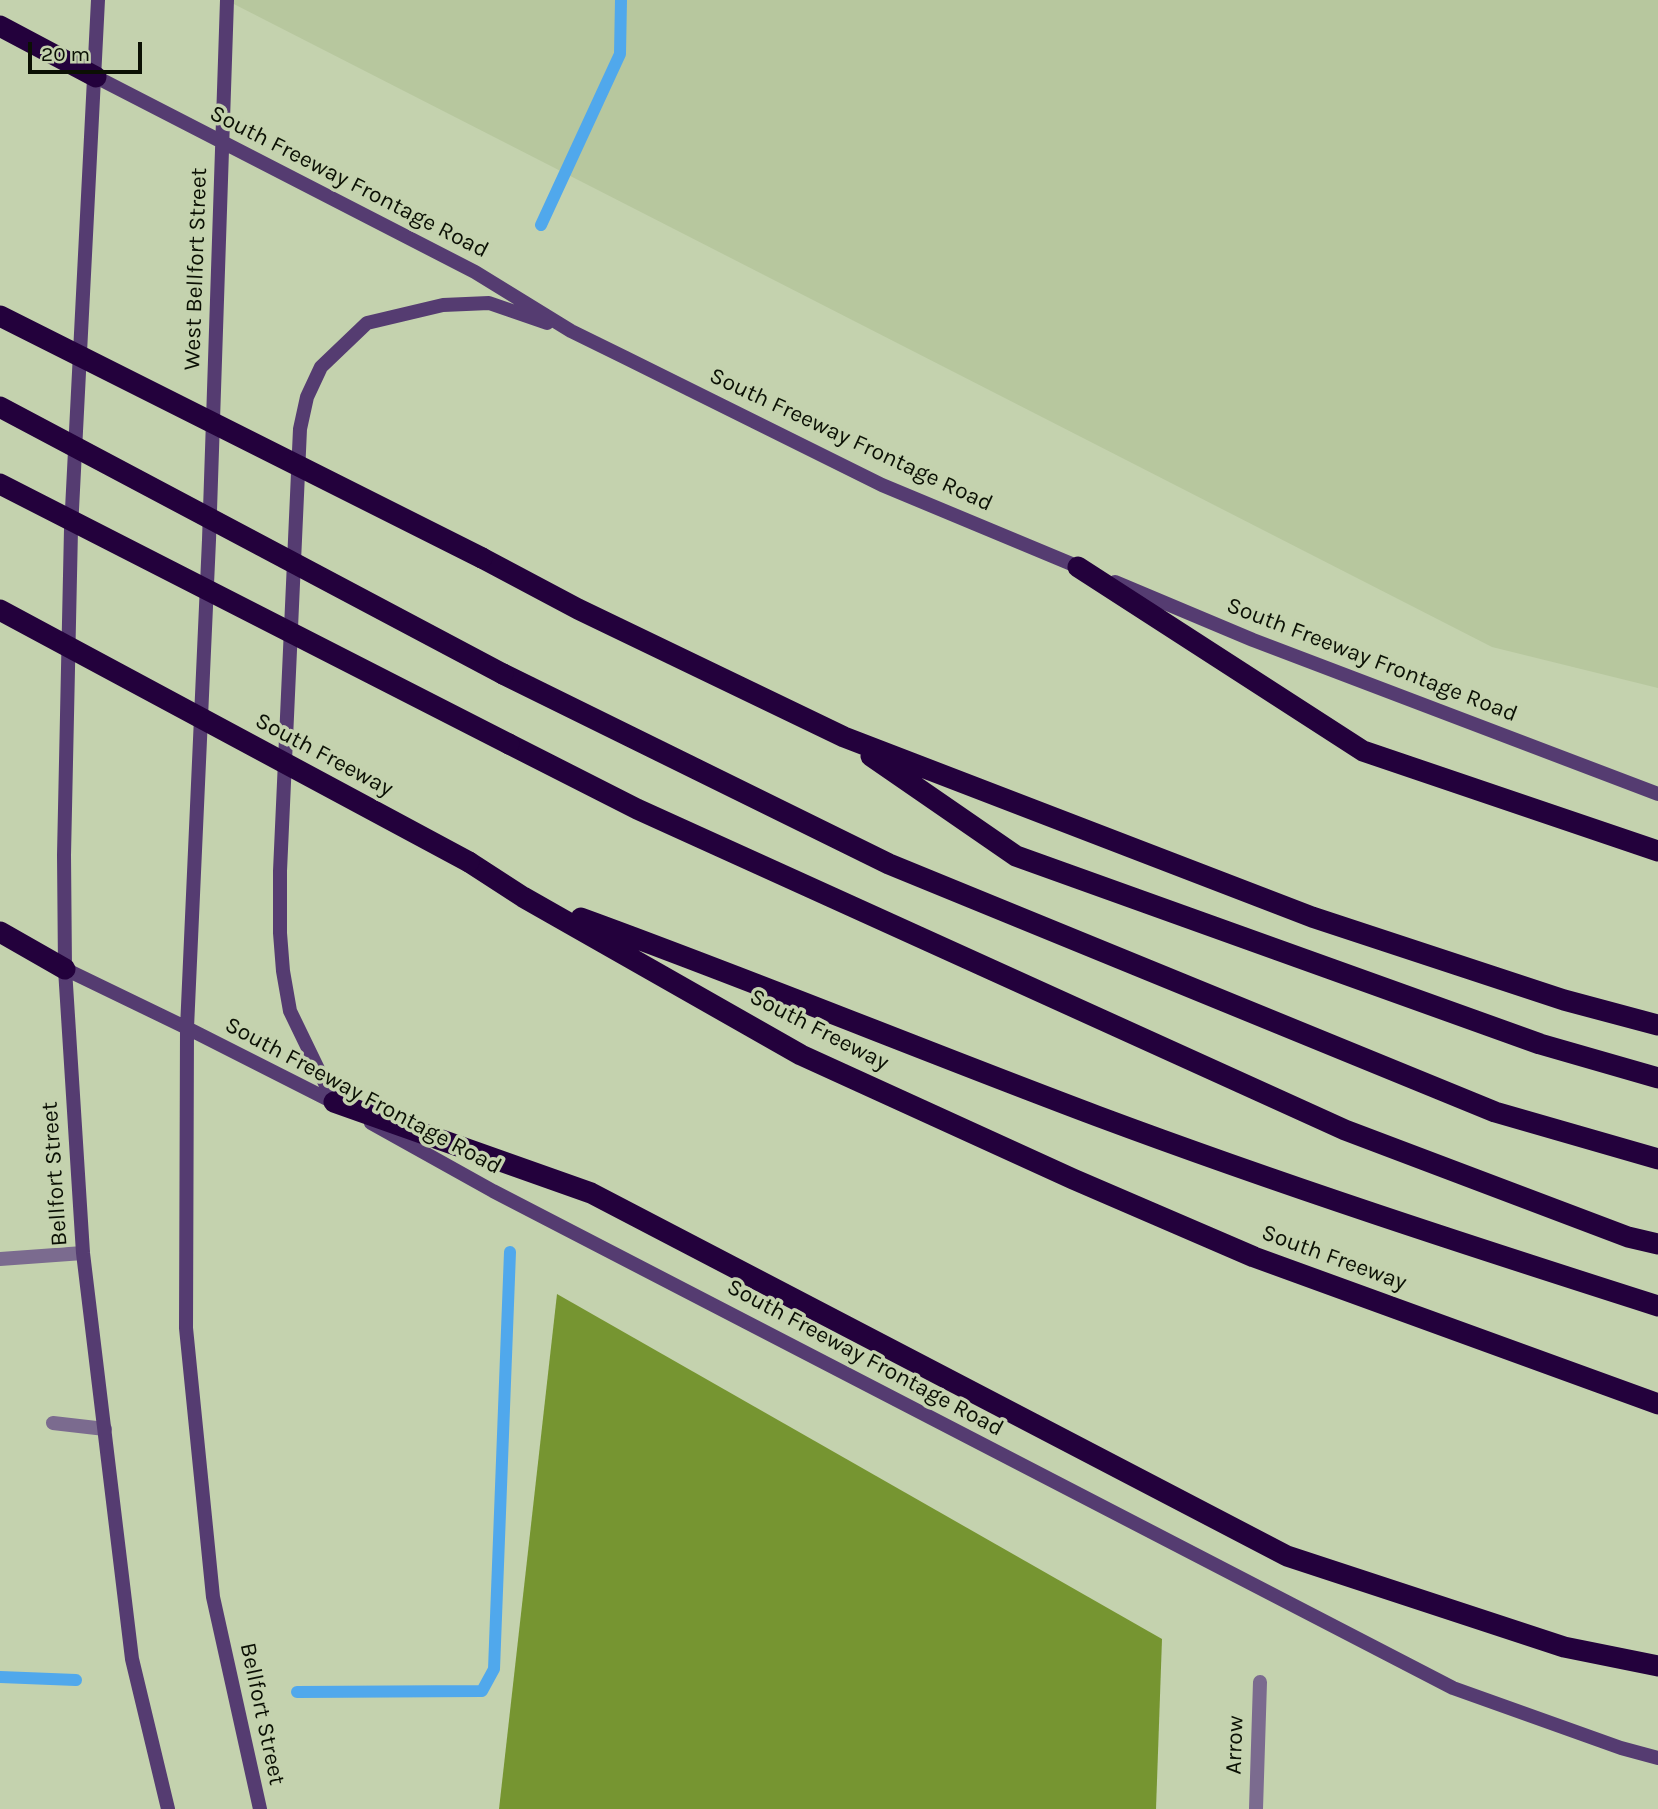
<!DOCTYPE html>
<style>
body{margin:0}
#map{position:relative;width:1658px;height:1809px;overflow:hidden;background:#c4d2ae;font-family:Karla,sans-serif}
canvas{display:block}
.scale{position:absolute;left:28px;top:42px;width:114px;height:32px;box-sizing:border-box;border:4px solid #0b1004;border-top:0;padding-left:9px;font-size:21px;line-height:24px;white-space:nowrap;color:#0b1004;-webkit-text-stroke:5px #c4d2ae;paint-order:stroke}
</style>
<div id="map">
<canvas width="1658" height="1809"></canvas>
<div class="scale">20 m</div>
</div>
<script>
const ctx = document.querySelector('canvas').getContext('2d');
ctx.lineJoin = 'round';
function fill(path, color) { ctx.fillStyle = color; ctx.fill(path, 'evenodd'); }
function strokePath(path, color, width, dash) { ctx.strokeStyle = color; ctx.lineWidth = width; ctx.lineCap = dash ? 'butt' : 'round'; ctx.setLineDash(dash || []); ctx.stroke(path); }
function label(font, color, halo, rows, align = 'center') {
  ctx.font = font + ' Karla,sans-serif'; ctx.lineWidth = 7; ctx.setLineDash([]); ctx.textBaseline = 'middle'; ctx.strokeStyle = halo; ctx.fillStyle = color; for (const [text, x, y, turn = 0] of rows) {
    ctx.save(); ctx.translate(x, y); ctx.rotate((+turn || 0) * Math.PI / 180); ctx.textAlign = isNaN(turn) ? turn : align; if (halo) ctx.strokeText(text, 0, 0); ctx.fillText(text, 0, 0); ctx.restore();
  }
}
fill(new Path2D(`
 M226,0H1658V688L1492,647Z`), '#b7c79e');
fill(new Path2D(`
 M557,1294L1162,1639L1156,1809H499Z`), '#769531');
strokePath(new Path2D(`
 M541,225L620,54L621,0
 M0,1677L76,1680
 M297,1692L482,1691L494,1669L510,1252`), '#50a8ec', 12);
strokePath(new Path2D(`
 M0,1259L83,1253
 M53,1423L105,1429`), '#7b6b8f', 14);
strokePath(new Path2D(`
 M1256,1809L1260,1682`), '#7b6b8f', 14);
strokePath(new Path2D(`
 M98,0L71,529L64,855L65,969L83,1253L132,1659L168,1809
 M227,0L209,540L187,1028L186,1328L213,1597L260,1809
 M96,77L475,272L571,331L626,358L882,485L1086,570
 M1115,582L1253,640L1658,794
 M65,969L187,1028L341,1106
 M334,1102L290,1011L283,971L280,933V871L300,429L307,397L321,367L367,323L443,305L489,303L547,323
 M371,1123L493,1191L1453,1688L1621,1748L1658,1758`), '#553c71', 14);
strokePath(new Path2D(`
 M0,26L96,77
 M482,558L578,609L844,737L1312,917L1564,1000L1658,1025
 M1078,567L1363,751L1658,851
 M503,674L889,864L1495,1112L1658,1159
 M509,744L637,809L1345,1130L1628,1237L1658,1244
 M871,756L1016,856L1540,1044L1658,1078
 M469,862L523,897L801,1055L1073,1179L1254,1257L1658,1404
 M581,918C754,981 924,1051 1097,1116C1282,1185 1470,1246 1658,1306
 M0,932L65,969
 M334,1102L591,1193L1287,1556L1564,1647L1658,1666`), '#23013c', 21);
strokePath(new Path2D(`
 M0,316L482,558
 M0,407L503,674
 M0,484L509,744
 M0,610L469,862`), '#23013c', 21);
label('23px', '#0b1004', '#c4d2ae', [
 ["South Freeway Frontage Road",349,182,27],
 ["West Bellfort Street",196,269,-88],
 ["South Freeway Frontage Road",851,440,25],
 ["South Freeway Frontage Road",1372,660,21],
 ["South Freeway",324,755,28],
 ["South Freeway",819,1030,27],
 ["South Freeway Frontage Road",363,1096,28],
 ["Bellfort Street",55,1174,-94],
 ["South Freeway",1334,1258,20],
 ["South Freeway Frontage Road",865,1358,28],
 ["Bellfort Street",262,1714,78],
 ["Arrow",1235,1745,-88]
]);
</script>
